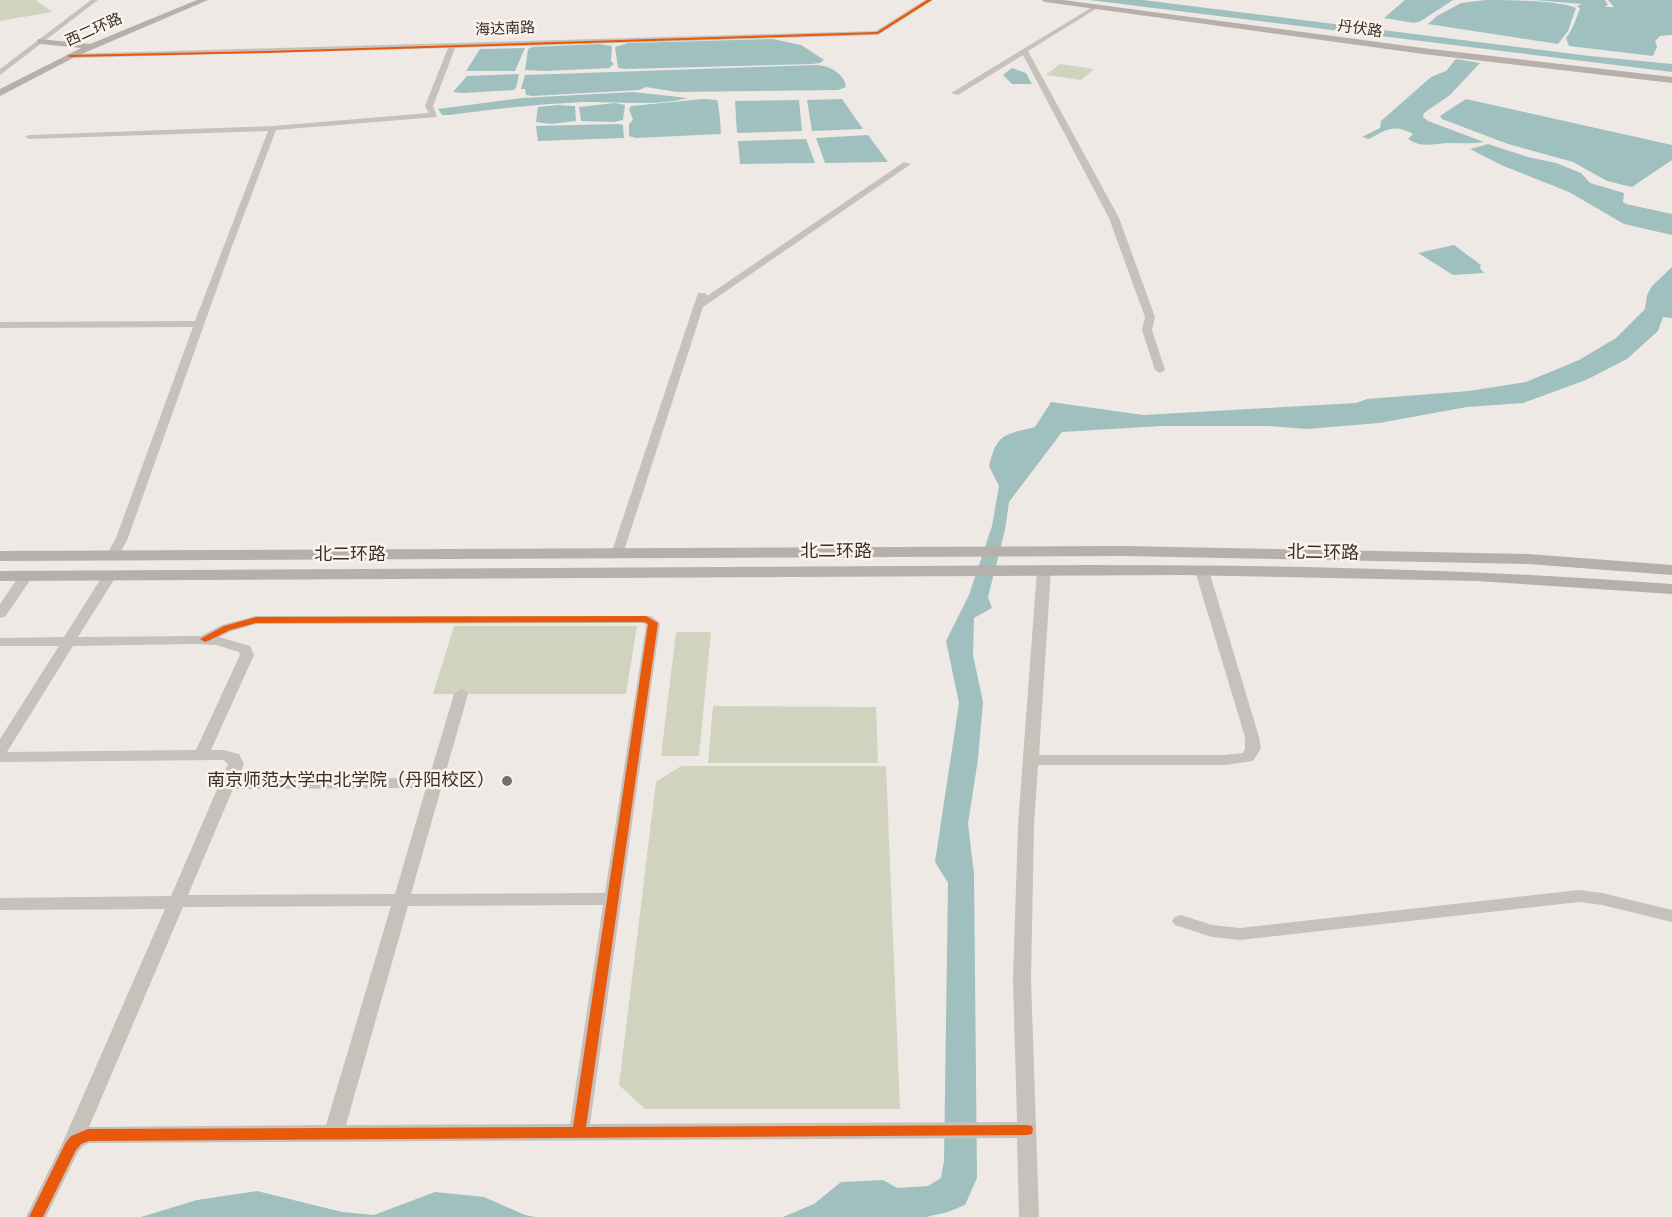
<!DOCTYPE html>
<meta charset="utf-8">
<style>
body{margin:0}
canvas{display:block;background:#eee9e4}
</style>
<canvas width="1672" height="1217"></canvas>
<script>
const ctx = document.querySelector('canvas').getContext('2d');
ctx.lineJoin = 'round';
function fill(path, color) { ctx.fillStyle = color; ctx.fill(path, 'evenodd'); }
function strokePath(path, color, width, dash) { ctx.strokeStyle = color; ctx.lineWidth = width; ctx.lineCap = dash ? 'butt' : 'round'; ctx.setLineDash(dash || []); ctx.stroke(path); }
function label(font, color, halo, rows, align = 'center') {
  ctx.font = font + ' Figtree,"Noto Sans SC",sans-serif'; ctx.lineWidth = 5; ctx.setLineDash([]); ctx.textBaseline = 'middle'; ctx.strokeStyle = halo; ctx.fillStyle = color; for (const [text, x, y, turn = 0] of rows) {
    ctx.save(); ctx.translate(x, y); ctx.rotate((+turn || 0) * Math.PI / 180); ctx.textAlign = isNaN(turn) ? turn : align; if (halo) ctx.strokeText(text, 0, 0); ctx.fillText(text, 0, 0); ctx.restore();
  }
}
fill(new Path2D(`
 M0,0H36L52,12L0,21Z
 M1060,64L1094,69L1081,80L1046,75Z
 M454,626H637L626,694H433Z
 M676,632H711L699,756H661Z
 M713,706L876,707L878,763H708Z
 M681,766H886L900,1109H645L619,1085L656,782Z`), '#d0d4be');
fill(new Path2D(`
 M1089,0H1143L1590,56L1672,64V72Z
 M1405,0H1453L1421,21L1414,23L1384,18Z
 M1486,0C1507,0 1558,0 1576,8L1568,31L1558,44L1428,24L1437,16L1461,3Z
 M1533,0H1605L1608,5L1605,7H1614L1608,0H1672V35L1660,36L1655,41L1657,47L1653,56L1569,46L1566,38C1572,31 1577,17 1580,8L1577,6L1582,4Z
 M773,39L801,45L824,60L820,63L812,64L625,69L618,68L615,47L628,43Z
 M599,44L612,46L611,61L614,64L609,68L547,71L525,70L528,49L532,47Z
 M525,48L515,71H466L480,49Z
 M1456,59L1480,63L1450,95L1424,113L1423,117L1428,121L1484,142C1472,144 1462,143 1450,143C1435,143 1422,149 1408,139L1413,134C1394,124 1387,129 1369,139L1362,137L1380,128L1381,121L1431,77L1446,71Z
 M816,65C829,65 845,74 846,87L838,90L677,92L646,87L639,90L532,96L526,95L525,89H521L525,75Z
 M1012,68L1026,73L1032,84H1012L1003,75Z
 M519,74L516,88L514,90L463,93L453,92L467,76Z
 M633,92L688,98C654,107 617,101 583,102C538,104 494,109 450,115H442L438,109L522,98Z
 M703,99L717,100C719,104 721,130 721,134L636,138L629,136V124L633,120L629,109L631,106Z
 M842,99L863,129L812,131L807,100Z
 M1466,99L1672,145V160L1632,187L1607,181L1573,162L1508,144L1442,119L1440,116Z
 M799,100L802,131L737,133L735,101Z
 M615,103L625,105L623,120L613,122L581,121L579,107Z
 M557,105L575,106L576,121L551,124L536,122L538,107Z
 M619,124L623,125L624,138L538,141L536,126Z
 M868,135L888,162L825,163L816,138Z
 M806,139L815,163L740,164L738,141Z
 M1488,144L1528,157L1556,163L1581,173L1590,183L1624,193L1623,202L1626,204L1672,214V235L1624,224L1569,192L1501,165L1470,149Z
 M1454,245L1481,265L1480,268L1484,273L1453,275L1418,253Z
 M1672,267V318L1663,317L1658,331L1627,359L1586,380L1523,403L1467,407L1379,423L1307,429L1268,426H1161L1062,432L1009,502L1005,530L988,597L992,608L974,618L973,655L983,702L978,759L968,824L974,874L977,1178L965,1205L948,1212L926,1217H783L814,1204L841,1182L883,1180L897,1188L928,1186L941,1178L944,1161L948,883L935,862L959,703L946,641L969,595L992,526L999,486L989,466C997,433 1004,435 1035,427L1051,402L1143,415L1356,403L1367,399L1469,391L1526,382L1579,360L1616,338L1645,309L1647,295L1652,286Z
 M257,1191L342,1212L374,1215L435,1192L484,1197L525,1215L535,1217H141L197,1200Z`), '#a0c0bf');
fill(new Path2D(`
 M91,0H98L0,75V69Z
 M925,0H933L878,35L455,48L433,106L437,117L276,130L231,249L128,538L117,559H107L106,556L116,538L193,327L0,328V322L195,321L268,131L29,139L25,137L29,135L273,126L429,113L425,106L448,48L70,58H67V54L876,31Z
 M1094,6L1099,7L1028,51L1119,218L1155,317L1152,330L1165,370L1160,373L1155,370L1142,330L1145,317L1109,218L1023,55L958,95L951,93Z
 M904,162L911,164L703,307L623,554L617,558L612,557L611,554L698,293H706L707,296Z
 M1044,566L1051,570L1039,755H1225L1243,753L1245,748V737L1195,571L1202,567L1209,571L1259,737L1261,748L1253,761L1225,765H1038L1034,825L1031,980L1039,1217H1019L1017,1138L89,1143L83,1146L78,1152L46,1217H26L62,1144L165,909L0,910V898L171,896L228,764L223,760L0,762V739L59,646H0V638L64,637L105,572L110,571L117,575L78,637L201,636L222,625L256,616H651L660,623L590,1124L1017,1122L1013,980L1018,825L1037,570ZM643,623L646,625L605,893L411,894L468,694L466,691L461,689L454,694L429,778L237,779L244,764L239,754L223,750H211L254,655L250,646L219,637L232,631L256,624ZM194,644L216,645L239,652L240,655L196,750L7,752L73,646ZM426,788L395,894L188,895L233,789ZM603,905L570,1124L346,1125L408,906ZM391,906L326,1125L89,1127L183,907Z
 M26,572L33,576L5,617L0,618V604L21,573Z
 M1579,890L1602,893L1672,910V922L1602,905L1579,902L1240,940L1212,937L1175,925L1172,921L1175,917L1181,915L1212,925L1240,928Z`), '#c7c1bc');
fill(new Path2D(`
 M197,0H208L77,56L0,96V89L81,48L41,44L37,41L38,39L90,44Z
 M1041,0H1063L1423,48L1672,77V83L1423,54L1045,2Z
 M1123,546L1528,554L1672,565V575L1528,564L1123,556L0,561V551Z
 M1086,565C1282,565 1477,569 1672,584V594L1477,581L1184,575L0,581V571Z`), '#b6afab');
fill(new Path2D(`
 M927,0H932L878,34L266,53L70,57L68,56L70,55L266,51L877,32Z
 M646,616L658,623L586,1127L1027,1125L1032,1126L1033,1130L1032,1134L1027,1135L89,1141L81,1144L76,1150L43,1217H29L66,1142L71,1136L88,1129L573,1127L648,624L644,622L256,623L230,630L208,641L205,642L200,639L224,626L256,617Z`), '#e8590c');
for (const [x, y, r, color] of [
 [507,781,6,"#786f6b"]
]) { const dot = new Path2D(); dot.arc(x, y, r, 0, 2 * Math.PI); ctx.fillStyle = color; ctx.fill(dot); strokePath(dot, '#faf3eb', 2); }
label('15px', '#382e2a', '#faf3eb', [
 ["海达南路",505,29,-2],
 ["丹伏路",1360,29,8],
 ["西二环路",94,30,-24]
]);
label('18px', '#382e2a', '#faf3eb', [
 ["北二环路",836,552],
 ["北二环路",1323,553,1],
 ["北二环路",350,555]
]);
label('18px', '#382e2a', '#faf3eb', [
 ["南京师范大学中北学院（丹阳校区）",495,781]
], 'right');
</script>
